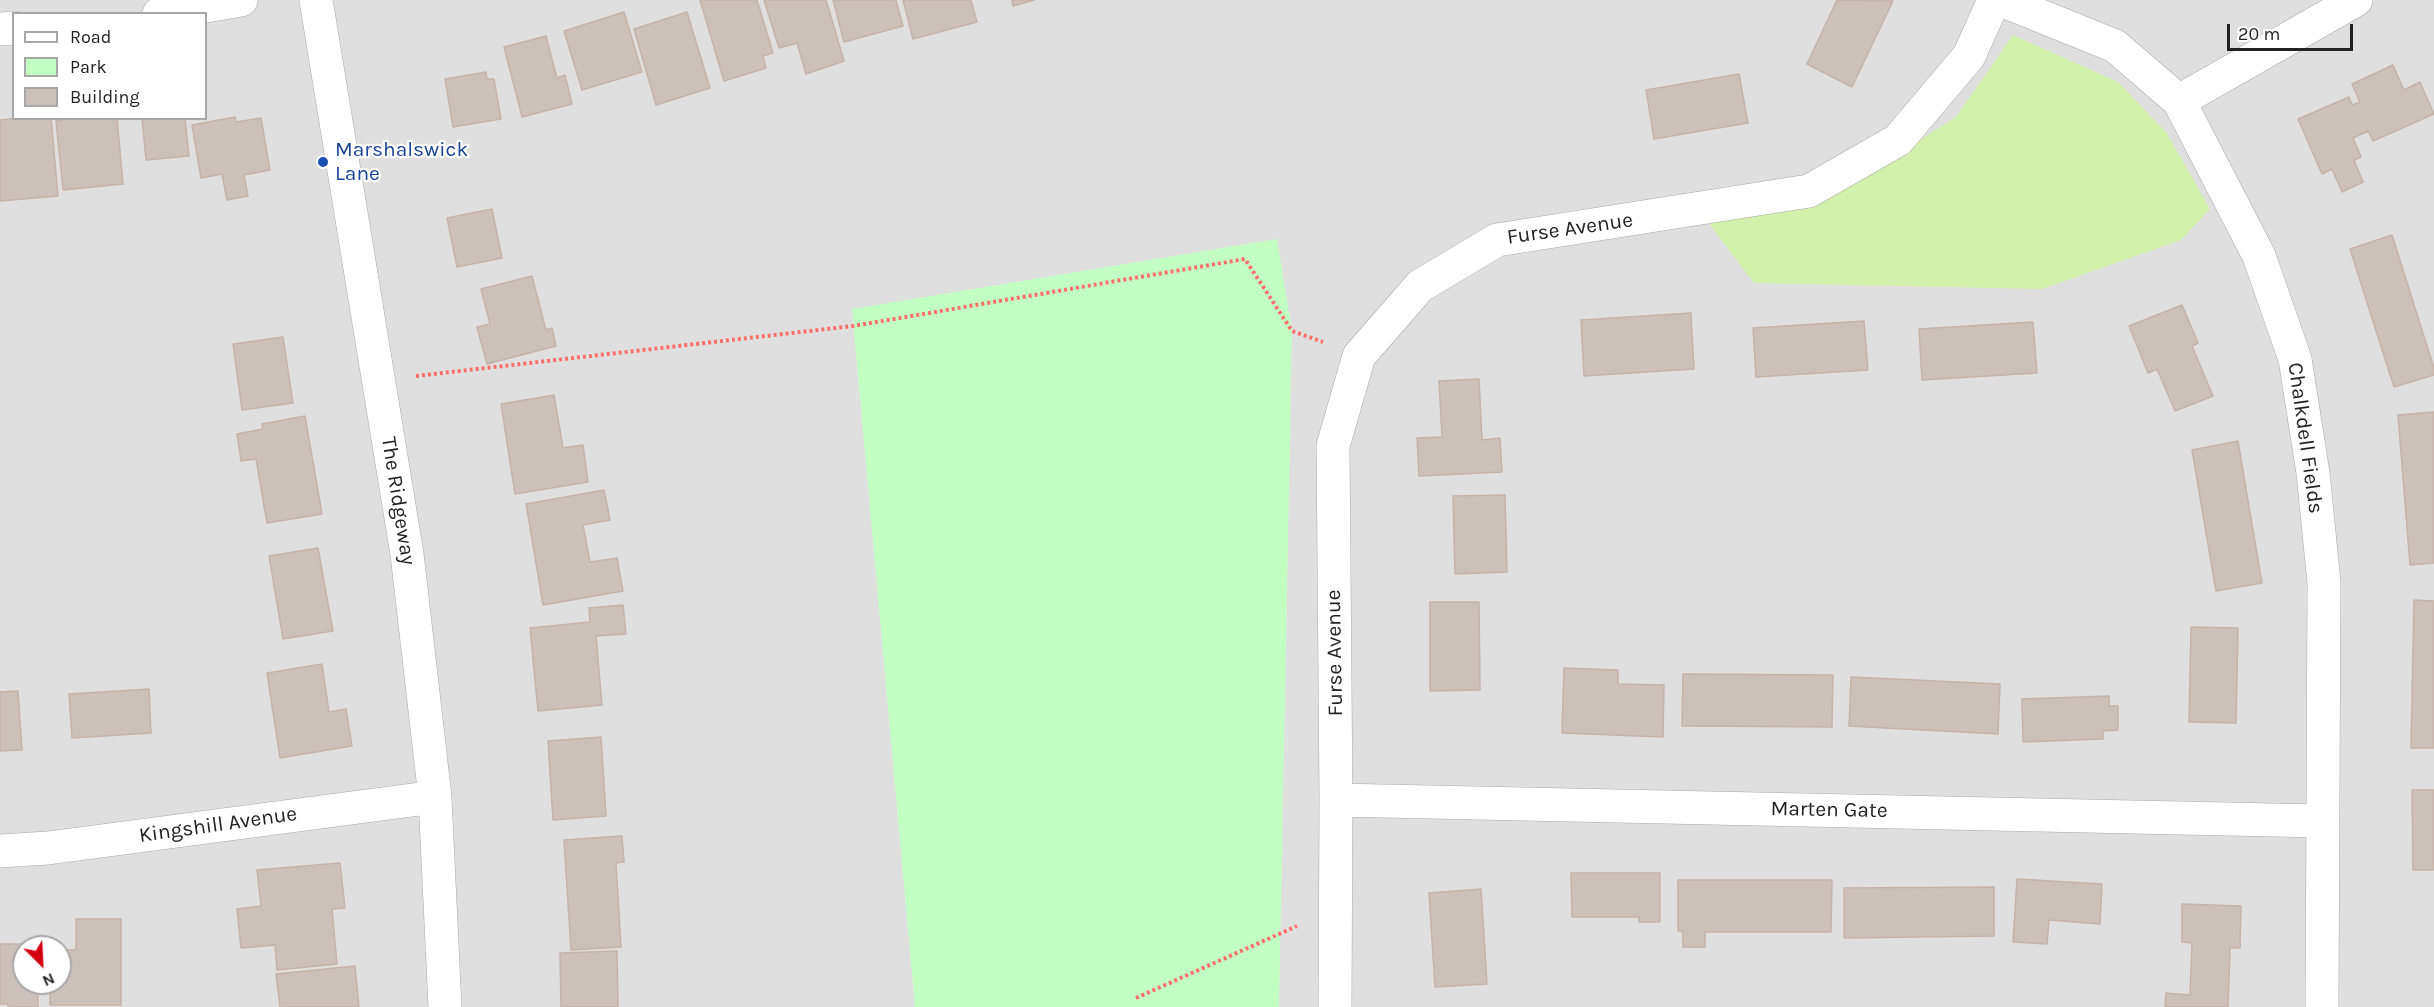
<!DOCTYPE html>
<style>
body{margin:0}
#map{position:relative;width:2434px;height:1007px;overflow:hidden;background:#f3eee8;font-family:Karla,sans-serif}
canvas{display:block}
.legend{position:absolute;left:12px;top:12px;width:195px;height:108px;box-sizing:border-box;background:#fff;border:2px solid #a7a7a7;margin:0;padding:8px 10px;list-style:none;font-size:18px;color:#222}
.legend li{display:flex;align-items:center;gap:12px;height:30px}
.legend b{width:30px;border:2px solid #a7a7a7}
.north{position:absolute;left:12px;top:935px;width:60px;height:60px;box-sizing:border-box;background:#fff;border:2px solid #a7a7a7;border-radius:50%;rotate:156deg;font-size:16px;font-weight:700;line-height:24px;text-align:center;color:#222}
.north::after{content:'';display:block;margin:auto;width:21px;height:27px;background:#d30010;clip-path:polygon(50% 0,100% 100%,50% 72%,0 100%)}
.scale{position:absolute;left:2227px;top:24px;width:126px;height:27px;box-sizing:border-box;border:3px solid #222;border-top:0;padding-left:8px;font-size:18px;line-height:21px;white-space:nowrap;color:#222;-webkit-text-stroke:4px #fff;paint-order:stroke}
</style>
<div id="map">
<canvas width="2434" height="1007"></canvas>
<ul class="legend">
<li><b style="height:8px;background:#fff"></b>Road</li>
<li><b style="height:16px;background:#c2ffc3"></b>Park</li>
<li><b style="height:16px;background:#cbc0ba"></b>Building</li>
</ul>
<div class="north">N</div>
<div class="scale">20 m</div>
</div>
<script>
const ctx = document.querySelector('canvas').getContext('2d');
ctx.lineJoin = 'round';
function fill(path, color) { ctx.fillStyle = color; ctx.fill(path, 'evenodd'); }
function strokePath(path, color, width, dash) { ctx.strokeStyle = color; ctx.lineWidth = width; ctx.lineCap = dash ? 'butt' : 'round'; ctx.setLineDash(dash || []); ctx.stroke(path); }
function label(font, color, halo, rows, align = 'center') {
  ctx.font = font + ' Karla,sans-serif'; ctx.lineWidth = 4.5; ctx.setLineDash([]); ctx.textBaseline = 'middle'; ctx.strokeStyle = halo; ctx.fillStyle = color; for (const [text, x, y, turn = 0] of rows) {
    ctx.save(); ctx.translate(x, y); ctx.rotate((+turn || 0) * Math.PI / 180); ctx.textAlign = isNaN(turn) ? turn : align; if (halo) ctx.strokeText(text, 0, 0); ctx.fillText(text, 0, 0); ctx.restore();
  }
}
fill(new Path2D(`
 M0,0H2434V1007H0ZM14,14H206V118H14ZM24,947H60V983H24Z`), '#e0dfdf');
fill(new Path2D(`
 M2013,35L2118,82L2166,132L2210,209L2181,240L2042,289L1754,283L1708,222L1827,200L1956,117Z`), '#d2f1aa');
fill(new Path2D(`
 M1277,239L1292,331L1279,1007H915L852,309Z`), '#c2ffc3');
const building = new Path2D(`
 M700,0H757L773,53L763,56L766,68L724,81Z
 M764,0H826L844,61L806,74L797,43L779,48Z
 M833,0H896L903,26L844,42Z
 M903,0H971L977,22L913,39Z
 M1012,0H1034L1013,6Z
 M1837,0L1893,1L1852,87L1807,64Z
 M624,12L642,72L582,90L564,31Z
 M687,12L710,88L656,105L634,29Z
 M546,36L557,78L565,75L572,104L522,117L504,47Z
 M2393,65L2404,90L2420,82L2434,114L2373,141L2368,131L2353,138L2361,157L2354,160L2363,182L2342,192L2332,169L2322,174L2298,119L2349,97L2352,105L2360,102L2352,84Z
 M486,72L487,79H494L501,119L453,127L445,79Z
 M1739,74L1748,123L1654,139L1646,90Z
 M235,117L236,122L261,118L270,170L244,175L248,196L227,200L222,174L201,178L192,125Z
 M18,118H51L58,196L0,201V120Z
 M78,118H117L123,184L63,190L56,121Z
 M142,118H185L189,156L146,160Z
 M492,209L502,258L457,267L447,218Z
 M2392,235L2434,368V375L2394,387L2350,249Z
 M532,276L546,330L552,328L556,346L487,364L477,327L490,324L481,289Z
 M2182,305L2198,343L2192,346L2213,396L2175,411L2157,369L2148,373L2129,326Z
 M1691,313L1694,369L1584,376L1581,320Z
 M1864,321L1868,370L1756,377L1753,328Z
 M2033,322L2037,373L1922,380L1919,329Z
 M283,337L293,403L242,410L233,344Z
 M1479,379L1482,440L1500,438L1502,472L1419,476L1417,438L1442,437L1439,381Z
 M554,395L563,448L583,445L588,482L515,494L501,404Z
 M2434,412V563L2410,565L2398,415Z
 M305,416L322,514L267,523L256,459L241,461L237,434L263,429L262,424Z
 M2238,441L2262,583L2216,591L2192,450Z
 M604,490L610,520L583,525L590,562L617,558L623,591L543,605L526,504Z
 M1505,495L1507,572L1455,574L1453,496Z
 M318,548L333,631L283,639L269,556Z
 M2414,600L2434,601V748H2411Z
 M1430,602H1479L1480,690L1430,691Z
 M623,605L626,634L596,636L602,705L538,711L530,628L590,622L589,608Z
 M2191,627L2238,628L2236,723L2189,722Z
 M322,664L329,712L346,709L352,746L280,758L267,673Z
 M1564,668L1618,670V684L1664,685L1663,737L1562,733Z
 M1683,674L1833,675L1832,727L1682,726Z
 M1851,677L2000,684L1998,734L1849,726Z
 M149,689L151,733L72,738L69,694Z
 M18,691L22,750L0,751V692Z
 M2109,696V706H2118V730L2103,731V739L2023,742L2022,699Z
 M601,737L606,816L553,820L548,741Z
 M2412,790H2434V870H2413Z
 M622,836L624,862L616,863L621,947L571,950L564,840Z
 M340,863L345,908L332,909L337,964L277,970L275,945L241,948L237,909L261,906L257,870Z
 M1571,873H1660V922H1639V917H1572Z
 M2017,879L2102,884L2100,924L2049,920L2047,944L2013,942Z
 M1678,880H1832L1831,932H1705V947H1683V932L1678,931Z
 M1994,887V936L1844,938V888Z
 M1481,889L1487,984L1435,987L1429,893Z
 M2182,904L2241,906L2240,948H2230L2228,1007H2165L2166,993L2190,995L2192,943L2182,942Z
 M76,919H121V1005H50V983H60V950H76Z
 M0,944H30V947H24V983L38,984V1007H8V1004H0Z
 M617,951L618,1007H561L560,953Z
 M355,966L359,1007H280L276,974Z`);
fill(building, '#cbc0ba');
strokePath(building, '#c6b3a8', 1.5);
const minor = new Path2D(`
 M316,0L407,554L435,797L445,1007
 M2001,0L2115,46L2179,101L2259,256L2295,359L2313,473L2324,583L2322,1007
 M2179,101L2356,0
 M1336,800L2321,821
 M0,851L48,848L435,797
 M1335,1007L1336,800L1333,446L1359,356L1420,286L1497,240L1809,191L1898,140L1969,56L1994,0`);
const tertiary = new Path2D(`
 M159,14L241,0
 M0,29L14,28`);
strokePath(minor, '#a9a9a9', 34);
strokePath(tertiary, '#a9a9a9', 34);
strokePath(new Path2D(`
 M416,376L853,326L1245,259L1292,331L1323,342
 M1136,998L1297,926`), '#ff706c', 4, [3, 3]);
strokePath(minor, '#fff', 33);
strokePath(tertiary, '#fff', 33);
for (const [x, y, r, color] of [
 [323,162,6,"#1a4fb4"]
]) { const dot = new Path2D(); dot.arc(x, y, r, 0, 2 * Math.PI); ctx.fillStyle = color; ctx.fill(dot); strokePath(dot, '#fff', 2); }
label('21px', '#164399', '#fff', [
 ["Marshalswick",335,150],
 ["Lane",335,174]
], 'left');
label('21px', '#222', '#fff', [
 ["Furse Avenue",1570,229,-8],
 ["Chalkdell Fields",2305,438,82],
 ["The Ridgeway",398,501,81],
 ["Furse Avenue",1335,653,-91],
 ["Marten Gate",1829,810,1],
 ["Kingshill Avenue",218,825,-8]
]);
</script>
